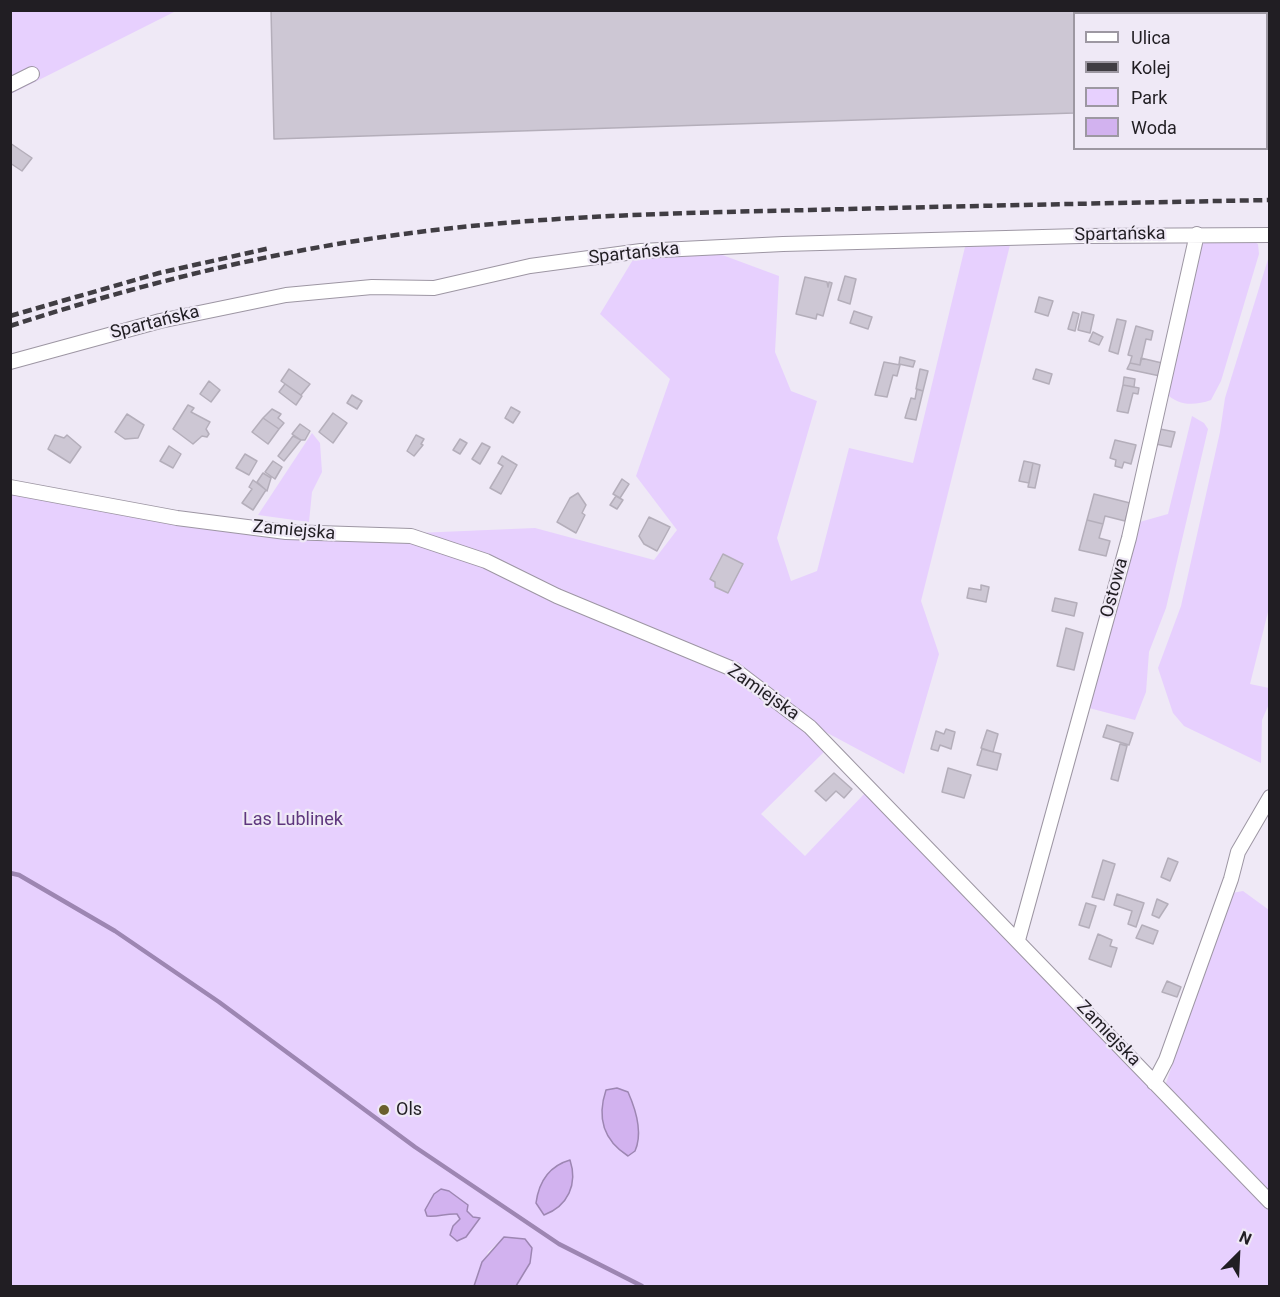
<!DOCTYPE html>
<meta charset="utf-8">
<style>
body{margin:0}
#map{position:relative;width:1280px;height:1297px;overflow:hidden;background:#efe9f6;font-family:Roboto,sans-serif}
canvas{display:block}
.frame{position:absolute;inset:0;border:12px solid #211e23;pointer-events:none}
.legend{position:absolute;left:1073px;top:12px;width:195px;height:138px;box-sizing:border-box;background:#efe9f6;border:2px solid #9d98a2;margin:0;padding:8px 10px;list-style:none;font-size:18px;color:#211e23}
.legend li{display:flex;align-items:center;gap:12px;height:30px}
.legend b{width:30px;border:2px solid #9d98a2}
.north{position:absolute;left:1208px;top:1225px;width:60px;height:60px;-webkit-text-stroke:4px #efe9f6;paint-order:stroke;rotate:24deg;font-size:16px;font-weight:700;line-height:24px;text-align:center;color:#211e23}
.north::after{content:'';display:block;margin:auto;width:21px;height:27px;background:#211e23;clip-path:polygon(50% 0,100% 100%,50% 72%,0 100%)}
</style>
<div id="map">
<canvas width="1280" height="1297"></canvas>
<div class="frame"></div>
<ul class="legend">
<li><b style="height:8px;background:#fff"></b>Ulica</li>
<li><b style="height:8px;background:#403d43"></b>Kolej</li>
<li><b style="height:16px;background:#e7d0fe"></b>Park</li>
<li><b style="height:16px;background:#d2b2ef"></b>Woda</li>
</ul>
<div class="north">N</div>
</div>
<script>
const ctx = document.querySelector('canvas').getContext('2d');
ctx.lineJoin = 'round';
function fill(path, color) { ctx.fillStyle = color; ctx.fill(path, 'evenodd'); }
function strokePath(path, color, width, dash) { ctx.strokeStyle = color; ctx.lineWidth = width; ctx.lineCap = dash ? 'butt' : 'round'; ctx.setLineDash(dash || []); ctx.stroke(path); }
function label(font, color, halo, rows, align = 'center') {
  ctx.font = font + ' Roboto,sans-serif'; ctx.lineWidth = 4.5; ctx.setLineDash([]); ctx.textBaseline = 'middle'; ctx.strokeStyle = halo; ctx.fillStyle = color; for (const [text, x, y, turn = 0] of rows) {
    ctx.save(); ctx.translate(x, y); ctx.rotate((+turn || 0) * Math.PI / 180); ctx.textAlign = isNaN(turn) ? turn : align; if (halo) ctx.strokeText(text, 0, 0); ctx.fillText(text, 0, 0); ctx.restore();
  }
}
fill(new Path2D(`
 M11,10L176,11L11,94Z
 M1203,239H1249L1258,244L1259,254L1221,381L1211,400C1194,406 1178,406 1166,393Z
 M1010,245L921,601L939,654L904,774L820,729L737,667L417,533L535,528L654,560L677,530L636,476L670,379L600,314L634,258L717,253L779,276L775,352L791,391L817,401L777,538L791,581L817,571L849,448L913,463L965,247Z
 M1269,256V608L1250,684L1269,688V704L1262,720L1261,763L1184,726L1173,713L1158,668L1181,606L1220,432L1225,398Z
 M1192,416L1204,423L1208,429L1166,608L1149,652L1146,692L1135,720L1089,708L1136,523L1168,514Z
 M312,433L320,443L322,472L312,492L309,522L258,515Z
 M10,491L411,541L484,564L732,674L807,733L825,751L761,814L805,856L866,792L899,829L1146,1081L1166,1083L1232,893L1243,891L1269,910V1286H516L530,1263L525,1239L504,1237L488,1252L474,1286H11ZM449,1191L468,1205L467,1211L473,1217L480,1219L466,1237L453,1226L460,1219L457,1214L450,1213Z`), '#e7d0fe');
const water = new Path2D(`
 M617,1088L628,1092C636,1110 643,1133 635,1151L628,1156C603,1140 597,1117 606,1090Z
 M570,1160C578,1184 568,1206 544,1215L536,1203C539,1181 549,1166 570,1160Z
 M441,1189L449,1191L468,1205L467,1211L473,1217L480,1218L466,1237L457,1241L450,1235L453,1226L460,1219L457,1214C447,1213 439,1217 427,1216L425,1210L434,1194Z
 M504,1237L525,1239L532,1248L530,1263L516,1286H474L482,1262Z`);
fill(water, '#d2b2ef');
strokePath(water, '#9d86b2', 1.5);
strokePath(new Path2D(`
 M10,873L19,875L115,931L219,1002L415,1147L559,1244L642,1286`), '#9d86b2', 4.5);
const building = new Path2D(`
 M271,10H1152V14H1074V113L274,139Z
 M10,143L32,158L22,171L10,163Z
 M845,276L856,279L850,304L838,300Z
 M805,277L827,282L828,287L829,282L832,283L823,316L817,314L816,319L796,314Z
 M1039,297L1053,301L1048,316L1035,312Z
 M854,311L872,317L868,329L850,323Z
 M1073,312L1079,314L1075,331L1068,329Z
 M1082,312L1094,315L1090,333L1078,330Z
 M1117,319L1126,321L1118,354L1109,351Z
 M1136,326L1153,331L1151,340L1146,339L1140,365L1130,363L1132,356L1128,355Z
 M1093,332L1103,337L1099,345L1089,341Z
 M900,357L915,361L913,367L899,364Z
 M1141,358L1162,363L1160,376L1127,369L1130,363L1140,365Z
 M884,362L900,365L897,376L893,375L887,397L875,395Z
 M289,369L310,384L301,395L281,381Z
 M920,369L928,371L923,391L916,389Z
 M1036,369L1052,374L1049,384L1033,379Z
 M1124,377L1135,379L1134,387L1123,385Z
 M209,381L220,390L211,402L200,394Z
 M285,384L302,396L296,405L279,392Z
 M1123,385L1139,388L1138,394L1133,393L1128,413L1117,411Z
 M917,389L923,391L916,420L905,418L911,398L915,399Z
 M352,395L362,401L357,409L347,403Z
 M188,405L194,408L191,412L210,422L206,429L209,434L207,437L202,436L193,444L173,429Z
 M511,407L520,412L513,423L505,418Z
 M272,409L281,414L278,418L284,423L279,429L263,418Z
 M333,413L347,423L333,443L319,432Z
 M127,414L144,425L138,438L125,439L115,432Z
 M263,418L279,429L268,444L252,432Z
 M300,424L310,431L305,440H301L292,434Z
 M1160,429L1175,432L1171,447L1156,444Z
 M55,435L64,438L67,435L81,447L70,463L48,449Z
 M416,435L424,439L421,444L423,445L414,456L407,451Z
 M293,436L301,440L284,461L278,456Z
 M460,439L467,443L460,454L453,450Z
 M1115,440L1136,445L1131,464L1124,462L1122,468L1115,466L1116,460L1110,458Z
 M482,443L490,447L480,464L472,459Z
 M169,446L181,454L173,468L160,461Z
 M245,454L257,461L249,475L236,468Z
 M502,456L517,465L501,494L490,488L503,466L498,463Z
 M273,461L282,467L275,479L265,472Z
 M1024,461L1033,463L1029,483L1019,481Z
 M1033,463L1040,465L1035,488L1028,487Z
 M263,473L271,478L267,491L257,482Z
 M622,479L629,484L620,498L613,494Z
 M253,480L266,490L253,510L242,503L252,489L249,487Z
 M578,493L586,505L582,513L585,515L576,533L557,522L570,498Z
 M1094,494L1130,503L1125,521L1105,516L1103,524L1087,520Z
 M616,496L623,500L617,509L610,505Z
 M649,517L670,527L657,551L644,544L639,536Z
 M1087,520L1103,524L1099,538L1110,541L1106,556L1079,550Z
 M723,554L743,564L728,593L715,587V582L710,579Z
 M981,585L989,587L986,602L967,598L969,588L981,590Z
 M1055,598L1077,603L1074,616L1052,611Z
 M1066,628L1083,633L1074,670L1057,666Z
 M1107,725L1133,733L1129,745L1103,737Z
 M946,729L955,732L951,749L940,745L938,751L931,749L936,731L944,734Z
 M987,730L998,734L993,752L981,748Z
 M1120,744L1127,746L1118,781L1111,779Z
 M982,749L1001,754L997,770L977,765Z
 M948,768L971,775L964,798L942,792Z
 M834,773L852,789L844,798L836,791L826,801L815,791Z
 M1168,858L1178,862L1170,881L1161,877Z
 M1103,860L1115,864L1104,900L1092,897Z
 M1117,894L1144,903L1136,927L1128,924L1132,911L1114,905Z
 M1157,899L1168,904L1159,918L1152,915Z
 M1086,903L1096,906L1089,928L1079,925Z
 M1142,925L1158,931L1153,944L1136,938Z
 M1098,934L1112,940L1110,946L1117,948L1111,967L1089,959Z
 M1167,981L1181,987L1177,997L1162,992Z`);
fill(building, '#cdc7d4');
strokePath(building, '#b4aeba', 1.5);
const street = new Path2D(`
 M10,85L32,74
 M10,362L160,321L286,295L372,287L434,288L530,266L641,251L783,244L1080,236L1270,235
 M10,487L177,518L286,532L411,536L486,561L557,596L735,670L810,727L1270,1202
 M1018,940L1129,538L1197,234
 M1154,1083L1166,1060L1231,879L1238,852L1270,797`);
strokePath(street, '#9d96a3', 16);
strokePath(street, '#fff', 14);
strokePath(new Path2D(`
 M10,316L159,273L270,248
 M10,326C134,286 261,254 389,236C529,216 669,213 810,210C963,206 1116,203 1270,200`), '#403d43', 4.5, [9, 4.5]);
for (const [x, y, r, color] of [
 [384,1110,6,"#6a5f2c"]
]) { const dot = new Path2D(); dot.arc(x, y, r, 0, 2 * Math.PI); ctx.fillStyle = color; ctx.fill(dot); strokePath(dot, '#efe9f6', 2); }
label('18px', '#211e23', '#efe9f6', [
 ["Spartańska",1120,235,-1],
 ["Spartańska",634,254,-6],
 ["Spartańska",155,323,-14],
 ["Zamiejska",294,531,5],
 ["Ostowa",1115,588,-75],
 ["Zamiejska",763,693,35],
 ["Zamiejska",1108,1034,46]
]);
label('18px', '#5f377e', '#efe9f6', [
 ["Las Lublinek",293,820]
]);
label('18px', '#211e23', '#efe9f6', [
 ["Ols",396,1110]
], 'left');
</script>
